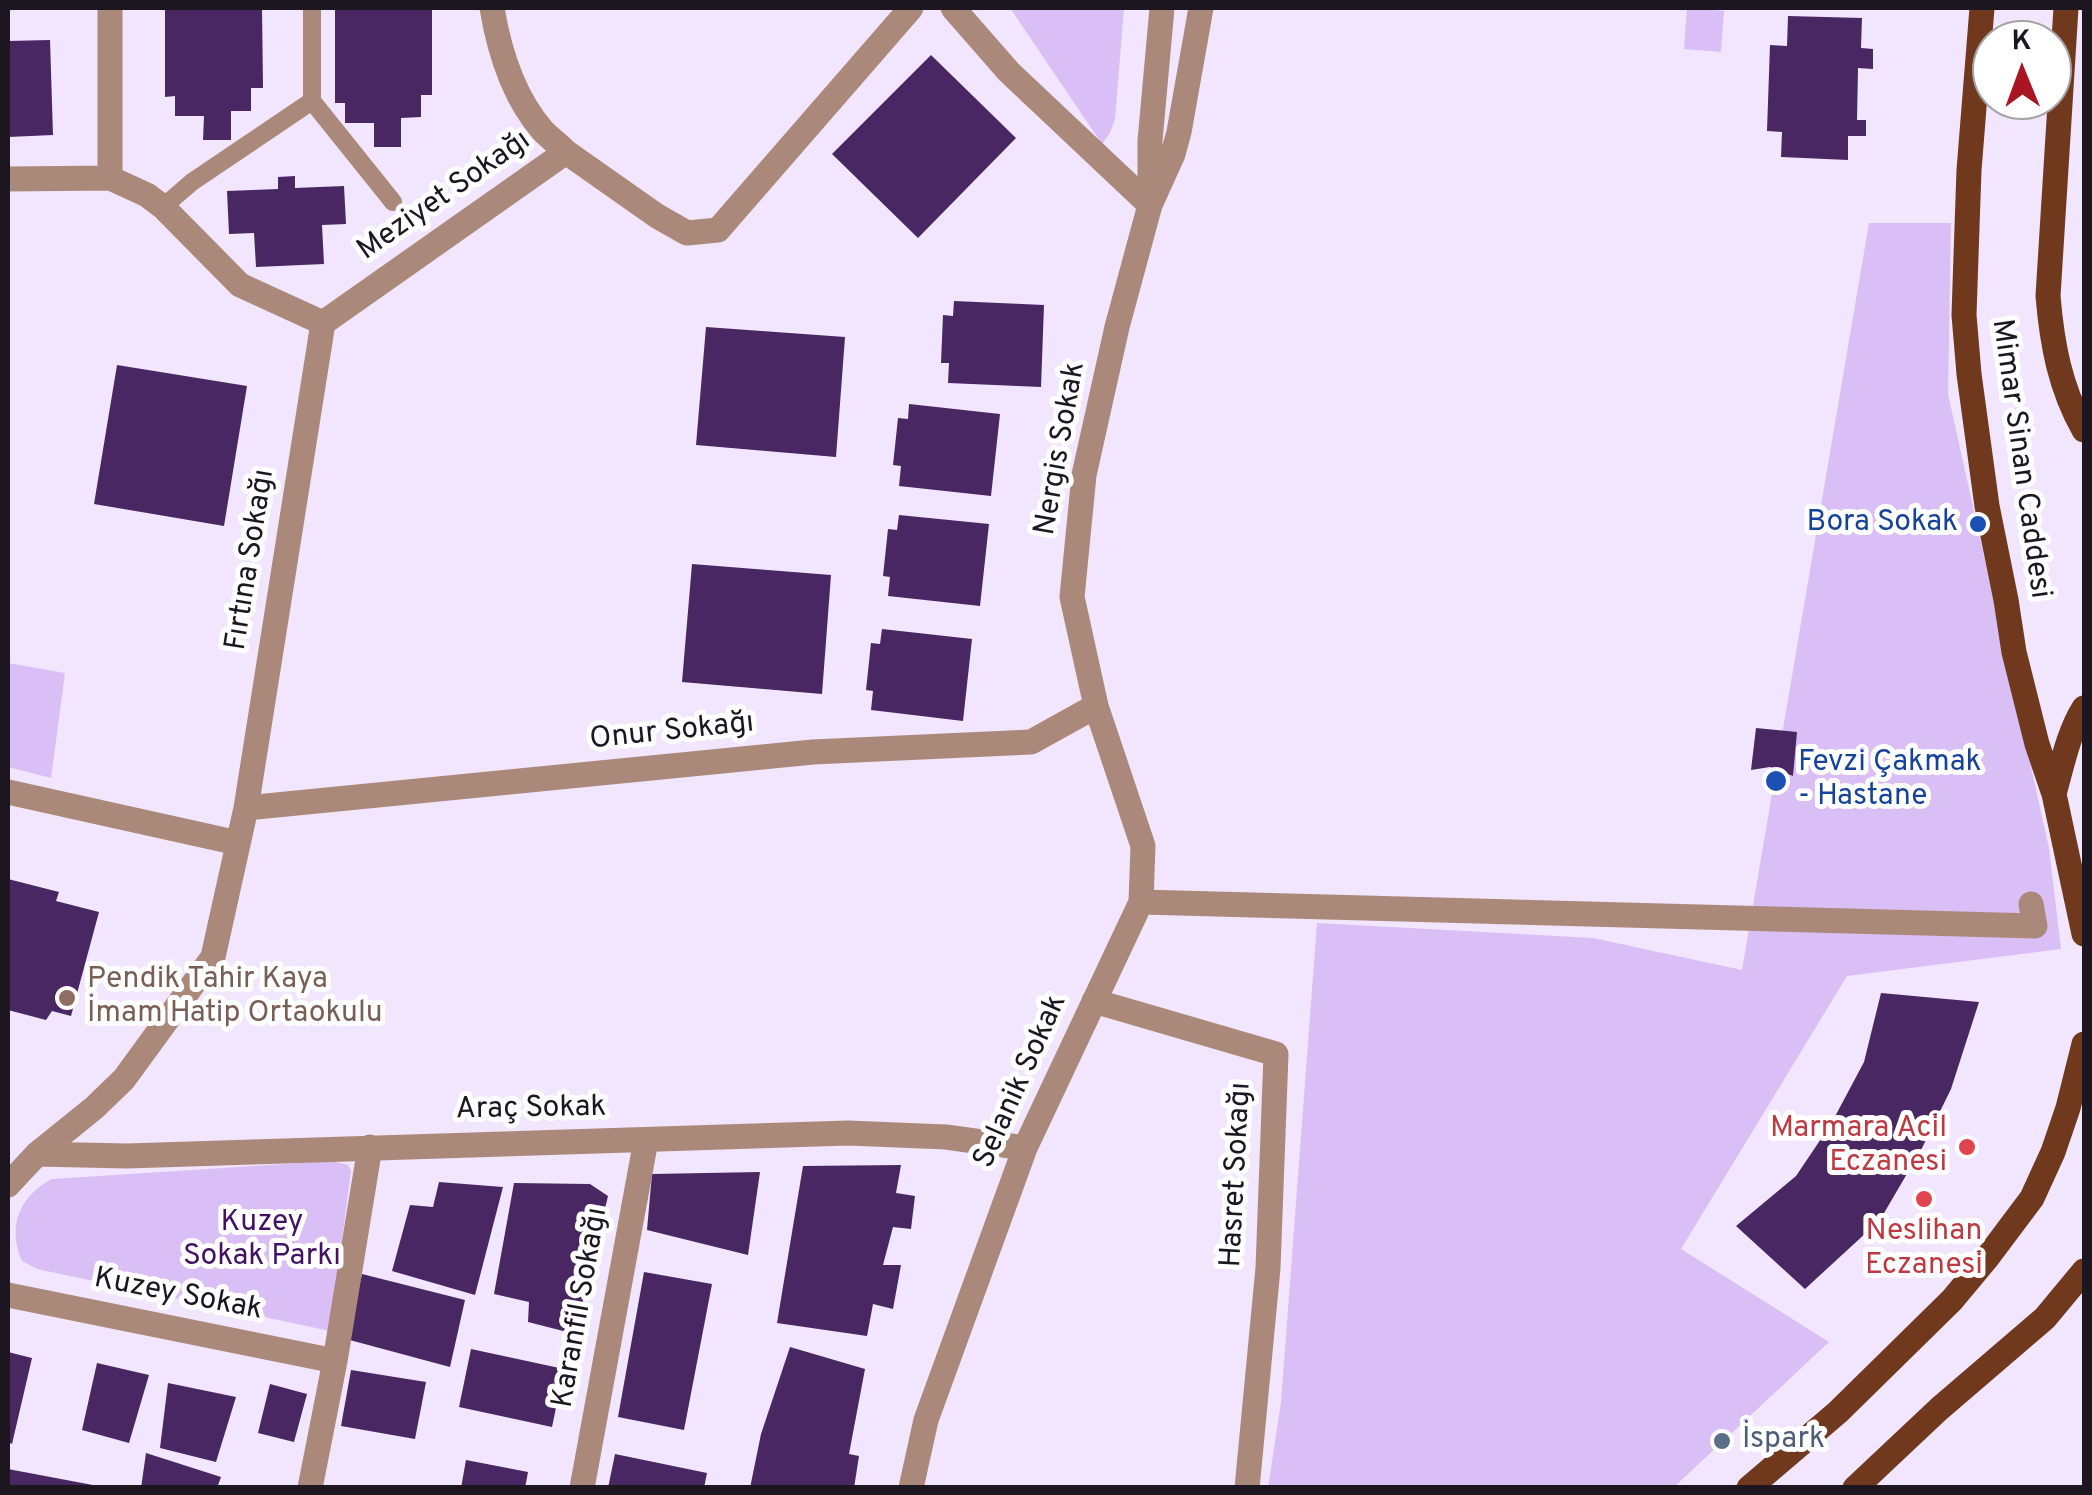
<!DOCTYPE html>
<meta charset="utf-8">
<style>
body{margin:0}
#map{position:relative;width:2092px;height:1495px;overflow:hidden;background:#f1e6fd;font-family:Overpass,sans-serif}
canvas{display:block}
.frame{position:absolute;inset:0;border:10px solid #1b161f;pointer-events:none}
.north{position:absolute;left:1972px;top:20px;width:100px;height:100px;box-sizing:border-box;background:#fff;border:2px solid #a4a2a5;border-radius:50%;rotate:359deg;font-size:28px;font-weight:700;line-height:40px;text-align:center;color:#1b161f}
.north::after{content:'';display:block;margin:auto;width:35px;height:45px;background:#aa1522;clip-path:polygon(50% 0,100% 100%,50% 72%,0 100%)}
</style>
<div id="map">
<canvas width="2092" height="1495"></canvas>
<div class="frame"></div>
<div class="north">K</div>
</div>
<script>
const ctx = document.querySelector('canvas').getContext('2d');
ctx.lineJoin = 'round';
function fill(path, color) { ctx.fillStyle = color; ctx.fill(path, 'evenodd'); }
function strokePath(path, color, width, dash) { ctx.strokeStyle = color; ctx.lineWidth = width; ctx.lineCap = dash ? 'butt' : 'round'; ctx.setLineDash(dash || []); ctx.stroke(path); }
function label(font, color, halo, rows, align = 'center') {
  ctx.font = font + ' Overpass,sans-serif'; ctx.lineWidth = 10; ctx.setLineDash([]); ctx.textBaseline = 'middle'; ctx.strokeStyle = halo; ctx.fillStyle = color; for (const [text, x, y, turn = 0] of rows) {
    ctx.save(); ctx.translate(x, y); ctx.rotate((+turn || 0) * Math.PI / 180); ctx.textAlign = isNaN(turn) ? turn : align; if (halo) ctx.strokeText(text, 0, 0); ctx.fillText(text, 0, 0); ctx.restore();
  }
}
fill(new Path2D(`
 M1010,8H1124L1115,119L1110,133L1102,144Z
 M1687,8L1724,11L1721,52L1684,49Z
 M1869,223H1951L1948,394L2049,848L2061,949L1847,976L1681,1249L1829,1342L1674,1487L1268,1488L1281,1402L1317,923L1593,938L1742,970Z
 M8,663L65,673L51,778L8,767Z
 M332,1161L348,1165L351,1171L330,1331L37,1269L22,1261C7,1227 19,1196 52,1179Z`), '#dabef6');
fill(new Path2D(`
 M165,8H262L263,88H251V111H231V140H203L204,116H175V96L165,97Z
 M335,8H432V95H421V117L401,118V147H374V123H345V103H335Z
 M1788,16L1862,18L1861,48L1873,49V69L1858,68L1857,120H1866V136H1848V160L1781,157L1782,132L1767,131L1770,45L1787,46Z
 M50,40L53,135L8,137V41Z
 M931,55L1016,138L918,238L832,154Z
 M295,176V188L344,186L346,224L322,225L324,264L256,267L254,233L229,234L227,191L278,189V177Z
 M954,301L1044,305L1041,387L948,383L949,363H941L943,315L953,316Z
 M706,327L845,337L836,457L696,445Z
 M117,365L247,386L224,526L94,504Z
 M909,404L1000,414L991,496L899,486L901,466L893,465L898,418L908,419Z
 M899,515L989,524L980,606L888,596L890,577L883,576L888,529L897,530Z
 M692,564L831,575L822,694L682,682Z
 M882,629L972,639L963,721L871,710L873,691L866,690L871,643L880,644Z
 M1756,728L1797,732L1793,776L1770,767L1751,770Z
 M8,879L59,892L56,901L99,912L71,1016L52,1011L46,1020L8,1010Z
 M1881,993L1979,1002L1951,1089L1922,1148L1880,1220L1805,1289L1736,1226L1796,1176L1831,1124L1864,1062Z
 M901,1165L896,1193L915,1196L911,1229L893,1227L883,1265H901L893,1309L873,1304L867,1336L777,1323L803,1166Z
 M760,1172L748,1255L647,1230L652,1174Z
 M439,1182L503,1187L475,1295L392,1271L410,1205L433,1207Z
 M514,1183L590,1184L608,1196L575,1334L528,1322L529,1302L494,1294Z
 M644,1272L712,1284L684,1430L618,1417Z
 M362,1274L465,1300L450,1367L346,1339Z
 M790,1347L865,1369L849,1454L859,1456L854,1488H750L761,1434Z
 M471,1349L564,1369L552,1427L459,1407Z
 M8,1352L32,1358L12,1444L8,1442Z
 M97,1363L149,1375L129,1443L82,1430Z
 M351,1370L426,1382L415,1439L341,1426Z
 M168,1383L236,1397L216,1462L160,1448Z
 M270,1384L307,1394L294,1442L258,1433Z
 M146,1453L221,1477L217,1488H141Z
 M615,1454L707,1473L704,1488H608Z
 M466,1460L528,1472L525,1488H461Z
 M8,1469L98,1486V1488H8Z`), '#482762');
strokePath(new Path2D(`
 M312,8V101L393,202
 M163,207L192,182L312,101`), '#ab897a', 18);
strokePath(new Path2D(`
 M1141,902L2035,926L2031,904`), '#ab897a', 25);
strokePath(new Path2D(`
 M492,8C499,50 514,98 543,131C550,138 559,145 566,152
 M110,178V8
 M8,179L110,178L147,195L163,207L240,285L323,323L566,152L657,216L687,233L718,230L911,8
 M8,792L238,843
 M246,808L813,752L1031,742L1096,706
 M1094,1001L1276,1054L1268,1268L1247,1488
 M37,1154L127,1156L848,1133L946,1137L1025,1148
 M8,1185L37,1154L94,1108L124,1079L213,957L246,808L323,323
 M8,1295L335,1361
 M310,1488L335,1361L370,1147
 M582,1488L646,1140
 M911,1488L926,1420L1025,1148L1141,902L1143,846L1096,706L1072,597L1084,475L1117,327L1150,205L1009,72L953,8`), '#ab897a', 25);
strokePath(new Path2D(`
 M1150,197V141L1162,8
 M1150,205L1173,154L1179,132L1201,8`), '#ab897a', 25);
strokePath(new Path2D(`
 M1982,8L1969,170L1966,256L1964,315L1969,374L1987,506L2006,600L2014,652L2037,744L2054,794L2084,934
 M2066,8L2048,296C2052,344 2060,388 2084,430
 M2054,794C2062,766 2068,733 2084,708
 M1749,1488L1838,1412L1952,1300L1987,1258L2032,1198L2053,1152L2068,1108L2084,1044
 M1855,1488L1939,1409L2045,1318L2084,1271`), '#70381d', 25);
for (const [x, y, r, color] of [
 [1978,524,10,"#1a4fb4"],
 [1776,781,12,"#1a4fb4"],
 [67,998,10,"#8d6e63"],
 [1967,1147,10,"#e0444e"],
 [1924,1199,10,"#e0444e"],
 [1722,1441,10,"#5c6f8a"]
]) { const dot = new Path2D(); dot.arc(x, y, r, 0, 2 * Math.PI); ctx.fillStyle = color; ctx.fill(dot); strokePath(dot, '#fff', 4); }
label('30px', '#1b161f', '#fff', [
 ["Meziyet Sokağı",445,197,-35],
 ["Nergis Sokak",1062,449,-80],
 ["Mimar Sinan Caddesi",2019,459,82],
 ["Fırtına Sokağı",252,560,-81],
 ["Onur Sokağı",672,733,-6],
 ["Selanik Sokak",1022,1082,-66],
 ["Araç Sokak",531,1110,-1],
 ["Hasret Sokağı",1238,1175,-87],
 ["Kuzey Sokak",178,1296,11],
 ["Karanfil Sokağı",582,1308,-80]
]);
label('30px', '#164399', '#fff', [
 ["Bora Sokak",1958,524],
 ["Fevzi Çakmak",1798,764,"left"],
 ["- Hastane",1798,798,"left"]
], 'right');
label('30px', '#785e54', '#fff', [
 ["Pendik Tahir Kaya",87,981],
 ["İmam Hatip Ortaokulu",87,1015]
], 'left');
label('30px', '#be3a42', '#fff', [
 ["Marmara Acil",1947,1130],
 ["Eczanesi",1947,1164],
 ["Neslihan",1924,1233,"center"],
 ["Eczanesi",1924,1267,"center"]
], 'right');
label('30px', '#421162', '#fff', [
 ["Kuzey",262,1224],
 ["Sokak Parkı",262,1258]
]);
label('30px', '#4e5e75', '#fff', [
 ["İspark",1742,1441]
], 'left');
</script>
